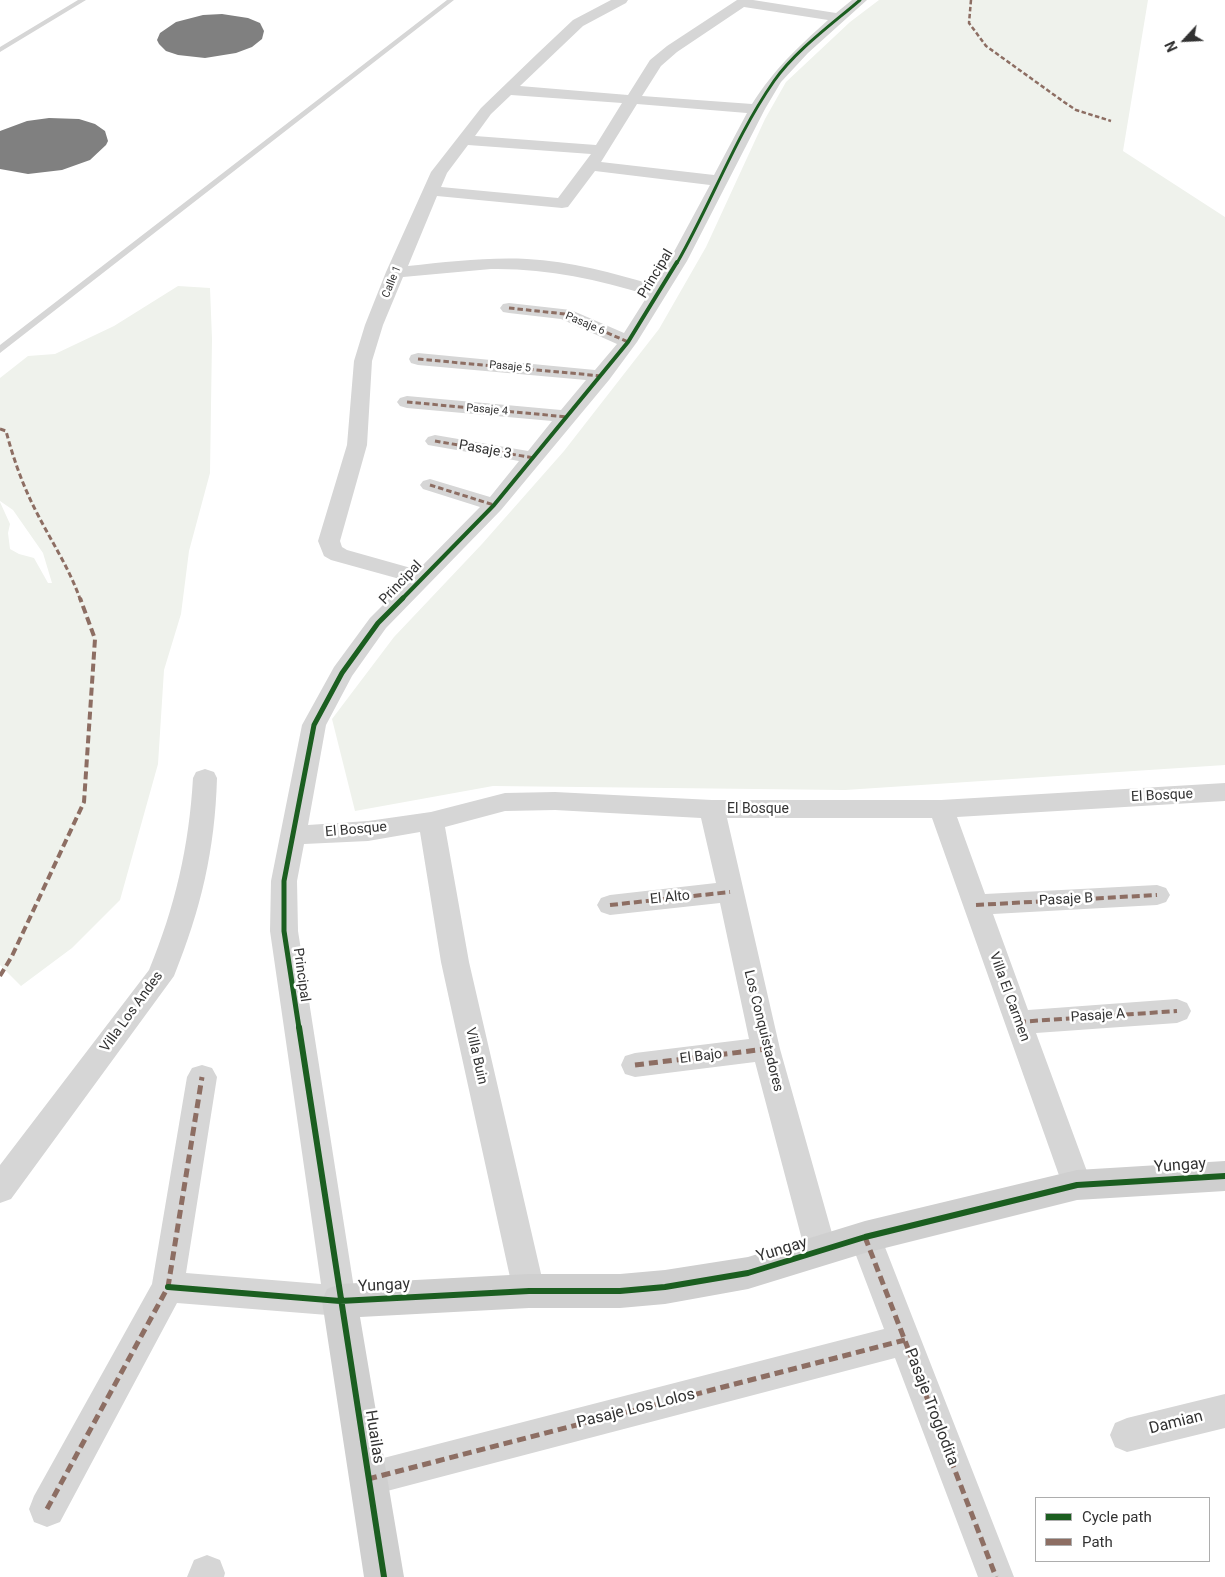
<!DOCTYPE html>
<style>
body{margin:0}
#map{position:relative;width:1225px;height:1577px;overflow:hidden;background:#fff;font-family:Roboto,sans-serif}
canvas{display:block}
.legend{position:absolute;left:1035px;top:1497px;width:175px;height:65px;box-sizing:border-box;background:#fff;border:1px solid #adadad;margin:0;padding:6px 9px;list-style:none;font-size:15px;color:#323232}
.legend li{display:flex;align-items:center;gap:10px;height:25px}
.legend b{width:25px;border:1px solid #adadad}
.north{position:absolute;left:1160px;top:15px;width:50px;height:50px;-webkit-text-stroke:4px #fff;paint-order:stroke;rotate:245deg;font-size:14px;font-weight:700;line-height:20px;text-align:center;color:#323232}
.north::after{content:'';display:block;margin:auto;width:18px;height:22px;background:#323232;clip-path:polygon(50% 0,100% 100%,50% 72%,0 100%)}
</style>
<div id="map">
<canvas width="1225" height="1577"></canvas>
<ul class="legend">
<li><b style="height:6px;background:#1b5e20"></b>Cycle path</li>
<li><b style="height:6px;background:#8d6e63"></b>Path</li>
</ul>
<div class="north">N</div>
</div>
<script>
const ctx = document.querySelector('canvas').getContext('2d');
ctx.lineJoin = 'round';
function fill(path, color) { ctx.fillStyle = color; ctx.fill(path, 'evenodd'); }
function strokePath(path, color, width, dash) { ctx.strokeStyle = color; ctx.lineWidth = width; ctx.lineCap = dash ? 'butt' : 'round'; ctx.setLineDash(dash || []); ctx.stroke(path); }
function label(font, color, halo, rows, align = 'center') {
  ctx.font = font + ' Roboto,sans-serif'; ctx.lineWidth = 5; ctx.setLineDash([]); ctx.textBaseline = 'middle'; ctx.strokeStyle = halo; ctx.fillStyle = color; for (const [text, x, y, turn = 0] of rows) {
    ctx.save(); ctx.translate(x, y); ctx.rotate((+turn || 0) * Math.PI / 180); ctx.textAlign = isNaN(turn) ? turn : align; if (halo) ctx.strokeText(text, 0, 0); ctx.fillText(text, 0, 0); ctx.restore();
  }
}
fill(new Path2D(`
 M879,0H1148L1123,151L1225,217V765L845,790L493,786L355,811L332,719L394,637L482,544L564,451L659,329L706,247L765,119L786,82L850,22Z
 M178,286L210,288L212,339L210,473L189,551L181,614L164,670L158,764L120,900L72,948L21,986L0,965V502L10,524L8,533L10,549L19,554L34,558L48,583H52L43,553L13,510L0,501V378L28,356L55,354L114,326Z`), '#eff2ec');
fill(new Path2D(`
 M222,14L248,18L260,23L264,31L262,39L252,47L236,53L205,58L178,55L166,51L159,44L157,40L160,33L176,22L203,15Z
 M49,118L79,119L95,124L105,131L108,141L106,145L90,160L62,170L28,174L0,169V131L27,121Z`), '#808080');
fill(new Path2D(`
 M78,0H86L0,52V47Z
 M447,0H454L0,353V345Z`), '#d6d6d6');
fill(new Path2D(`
 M611,0H628L626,3L583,26L520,86L628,95L650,60L667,46L737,0H753L836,13L852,0H867L808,53L781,82L765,109L687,261L637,342L609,380L501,510L386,628L352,676L326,725L308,825L368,821L431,812L505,793L555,792L712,800H941L1225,783V801L957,817L985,894L1157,885L1166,888L1170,895L1166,902L1157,905L993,914L1028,1010L1177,999L1187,1003L1191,1011L1187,1019L1177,1023L1036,1033L1092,1185L1088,1195L1077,1199L1066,1195L932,818H727L780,1049L837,1251L832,1261L821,1266L810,1261L805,1251L755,1062L635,1077L625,1074L621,1065L625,1056L635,1053L749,1039L720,903L610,915L601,912L597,905L601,898L610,895L716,883L701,818L555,810L505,811L445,827L469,962L545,1291L540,1302L529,1306L518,1302L513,1291L441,962L420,832L368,841L304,844L297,881L298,931L356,1301L351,1312L340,1316L177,1303L60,1522L47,1527L34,1522L29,1509L34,1496L152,1284L187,1077L192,1068L202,1065L212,1068L217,1077L186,1273L321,1284L270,931L271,881L302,725L334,667L370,618L407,581L331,560L324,556L318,541L347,445L354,361L365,325L386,272L431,172L481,108L537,54L573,20ZM744,7L828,20C797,48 775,68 752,104L642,96L661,66L677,52ZM511,95L622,103L596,145L475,136L491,114ZM637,104L747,113L714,175L601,162ZM468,145L591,154L558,198L441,187L447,173ZM595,171L710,185L669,261L654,285C613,273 570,261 527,259C487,257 448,262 408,266L437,196L562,208L568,207ZM491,269C545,268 596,279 648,295L624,333L571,310L509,303L503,304L500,308L503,312L509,313L561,319L617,344L595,370L418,353L411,355L409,359L411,363L418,365L586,380L561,410L407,396L400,398L397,402L400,406L407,408L552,421L528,451L435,435L428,437L425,441L428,445L519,461L490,497L430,479L423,481L420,485L423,489L480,507L418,570L347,550L342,547L340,541L367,445L372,361L383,325L403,277Z
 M205,769L214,772L217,778C215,850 201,909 174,976L11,1199L0,1203V1165L149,970C175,907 189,847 193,778L196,772Z
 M865,1223L876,1227L881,1237L1014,1577H978L895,1358L368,1496L356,1491L351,1479L356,1467L368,1462L884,1329L849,1237L854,1227Z
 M1225,1394V1428L1127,1452L1115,1447L1110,1435L1115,1423L1127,1418Z
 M207,1555L220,1560L225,1573L224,1577H187L194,1560Z`), '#d6d6d6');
fill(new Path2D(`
 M1225,1161V1191L1077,1200L865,1253L748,1289L665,1304L620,1308H529L360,1317L404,1577H364L322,1301L327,1289L340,1284L529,1274H620L665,1270L748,1257L865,1221L1077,1170Z`), '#cfcfcf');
strokePath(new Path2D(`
 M971,0L969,23L986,46L1064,102L1076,110L1111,121`), '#8d6e63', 2.5, [4.5, 2.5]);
strokePath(new Path2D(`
 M509,308L565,314L628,342
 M418,359L602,376
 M407,402L568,417
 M0,429L6,431C14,461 24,489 39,517C53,544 70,570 80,599
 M435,441L534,458
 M430,485L494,505`), '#8d6e63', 3, [5.5, 3]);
strokePath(new Path2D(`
 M610,905L730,892
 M976,905L1157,895
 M0,976L12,956L84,802L95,639L80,598
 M1018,1022L1177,1011`), '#8d6e63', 4, [8, 4]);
strokePath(new Path2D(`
 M635,1065L766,1049
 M865,1237L996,1577
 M368,1479L905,1340
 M47,1509L168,1287L202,1077`), '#8d6e63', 5, [9, 5]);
strokePath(new Path2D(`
 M677,263C711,204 735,137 774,81C796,50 831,25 860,0`), '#1b5e20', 3);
strokePath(new Path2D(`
 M402,599L494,505L628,342L677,262`), '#1b5e20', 4);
strokePath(new Path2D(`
 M299,1028L284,931V881L314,725L342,673L378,623L403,598`), '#1b5e20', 5);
strokePath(new Path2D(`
 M299,1027L384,1577
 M168,1287L340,1301L529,1291H620L665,1287L748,1273L865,1237L1077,1185L1225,1176`), '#1b5e20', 6);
label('11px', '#323232', '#fff', [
 ["Calle 1",392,282,-68],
 ["Pasaje 6",585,324,23],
 ["Pasaje 5",510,367,5],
 ["Pasaje 4",487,410,5]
]);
label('14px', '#323232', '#fff', [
 ["Principal",656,274,-59],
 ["Pasaje 3",485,450,10],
 ["Principal",401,583,-46],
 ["El Bosque",1162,796,-3],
 ["El Bosque",758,809],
 ["El Bosque",356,830,-5],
 ["El Alto",670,898,-6],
 ["Pasaje B",1066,900,-3],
 ["Principal",301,975,82],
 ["Villa El Carmen",1009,997,70],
 ["Villa Los Andes",132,1012,-54],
 ["Pasaje A",1098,1016,-4],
 ["Los Conquistadores",763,1031,76],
 ["Villa Buin",476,1056,77],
 ["El Bajo",701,1057,-7]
]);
label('16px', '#323232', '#fff', [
 ["Yungay",1180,1166,-4],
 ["Yungay",782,1250,-17],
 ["Yungay",384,1286,-3],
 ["Pasaje Troglodita",931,1407,69],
 ["Pasaje Los Lolos",636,1409,-14],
 ["Damian",1176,1423,-14],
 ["Huailas",374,1437,81]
]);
</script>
